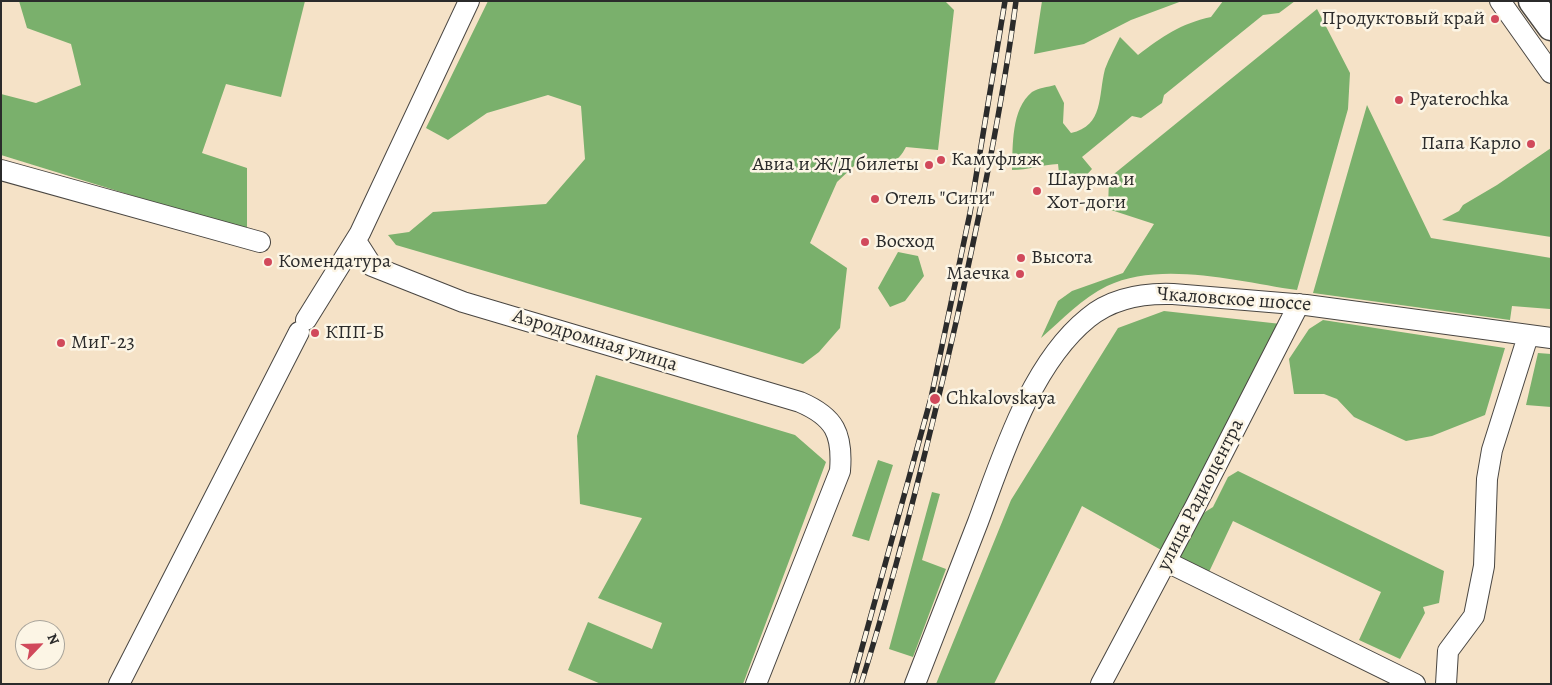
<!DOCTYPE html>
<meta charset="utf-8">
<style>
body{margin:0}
#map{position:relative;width:1552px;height:685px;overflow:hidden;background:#f5e2c7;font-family:Alegreya,serif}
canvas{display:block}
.frame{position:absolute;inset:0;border:2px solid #2b2b2b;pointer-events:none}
.north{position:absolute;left:15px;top:620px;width:50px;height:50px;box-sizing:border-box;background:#fcf5e5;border:1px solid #a8a49b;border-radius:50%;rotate:66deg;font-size:14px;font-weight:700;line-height:20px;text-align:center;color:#2b2b2b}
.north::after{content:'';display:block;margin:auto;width:18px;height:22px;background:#d1495b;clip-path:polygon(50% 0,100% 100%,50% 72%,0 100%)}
</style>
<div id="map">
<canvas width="1552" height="685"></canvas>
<div class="frame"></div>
<div class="north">N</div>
</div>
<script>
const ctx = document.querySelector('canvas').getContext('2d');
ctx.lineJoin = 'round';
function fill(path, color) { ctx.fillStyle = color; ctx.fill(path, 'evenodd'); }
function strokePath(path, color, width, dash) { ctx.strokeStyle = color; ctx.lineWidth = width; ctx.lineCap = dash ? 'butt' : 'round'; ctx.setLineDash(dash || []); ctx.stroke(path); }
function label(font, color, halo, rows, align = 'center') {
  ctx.font = font + ' Alegreya,serif'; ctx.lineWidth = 5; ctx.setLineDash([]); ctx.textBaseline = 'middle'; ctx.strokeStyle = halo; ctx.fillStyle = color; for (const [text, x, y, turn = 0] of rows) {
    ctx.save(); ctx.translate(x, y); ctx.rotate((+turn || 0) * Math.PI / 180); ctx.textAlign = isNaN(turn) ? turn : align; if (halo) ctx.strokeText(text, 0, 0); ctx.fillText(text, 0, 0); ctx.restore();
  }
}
fill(new Path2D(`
 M19,1H305L281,97L226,84L202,153L247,168V231L1,155V94L36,103L81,85L71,44L27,28Z
 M488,1H945L954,10L938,150L906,147C894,170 878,167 855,165L837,182L810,243L847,268L840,328L819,352L803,364L396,245L388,235L409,232L433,212L546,204L585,159L581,106L548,95L487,113L448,140L426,128Z
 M1042,1H1182L1131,20L1084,44L1034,54Z
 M1223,1H1295L1279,13L1263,15L1164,95L1162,103L1141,118L1132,116L1082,157L1092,169L1080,182H1060L1058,164C1042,165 1028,170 1012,170C1013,146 1011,109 1032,92C1038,88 1048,87 1055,85L1064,103L1063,123L1071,133C1104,126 1098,96 1105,69C1109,58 1115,47 1120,37L1138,55C1163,36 1180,24 1211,17Z
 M1317,9L1350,73L1348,109L1297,290C1240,282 1161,260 1107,286C1082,298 1062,320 1041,338L1058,301L1072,291L1123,273L1154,224L1108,209L1109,178Z
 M1367,105L1431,238L1551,258L1550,309L1512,306L1510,320L1313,293Z
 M1551,148V237L1442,220L1459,211L1463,205L1497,185Z
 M898,252L918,256L924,276L905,301L890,307L878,288Z
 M1164,311L1281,324L1163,551L1082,506L994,684H936L1011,500L1118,328Z
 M1323,320L1505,348L1485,415L1432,436L1406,441L1354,417L1337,399L1324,394H1294L1289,359L1309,329Z
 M1538,353L1551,354V407L1526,405Z
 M596,375L795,435L826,462L743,684H601L568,670L588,622L652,649L662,623L598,598L642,518L580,504L577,436Z
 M878,460L893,465L869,541L852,536Z
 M1238,471L1444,571L1439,603L1423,607L1425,613L1400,659L1359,640L1381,592L1233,521L1209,572L1177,558L1197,517L1213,507L1228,477Z
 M932,492L940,494L922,560L946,569L913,657L889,649Z`), '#7ab06c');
const minor = new Path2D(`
 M1500,1L1551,73
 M1,170L260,242
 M356,241L372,266L463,302L800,402C835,417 843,434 840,471L756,684
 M306,320L360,233L469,1
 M1167,562L1415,684
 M119,684L299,332
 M915,684C936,630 957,576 978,522C1003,455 1031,364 1088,318C1112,298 1144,293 1173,294L1306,305L1551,338
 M1101,684L1195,507L1299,304
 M1446,684L1448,651L1474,616L1484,566L1487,479L1492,450L1528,336`);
const major = new Path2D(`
 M1532,1L1551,27`);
strokePath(minor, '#494642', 22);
strokePath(major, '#494642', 29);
strokePath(minor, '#fff', 20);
strokePath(major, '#fff', 26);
const rail = new Path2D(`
 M852,684L931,398L970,213L1005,1
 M861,684C899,564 929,441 957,318C980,213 1002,108 1016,1`);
strokePath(rail, '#2b2b2b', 5.5);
strokePath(rail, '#fcf5e5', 4, [11]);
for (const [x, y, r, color] of [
 [1495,19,5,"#d1495b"],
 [1399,100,5,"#d1495b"],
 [1531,144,5,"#d1495b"],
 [941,160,5,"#d1495b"],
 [929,165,5,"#d1495b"],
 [1037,191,5,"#d1495b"],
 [875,199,5,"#d1495b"],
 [865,242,5,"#d1495b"],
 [1021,258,5,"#d1495b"],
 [268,262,5,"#d1495b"],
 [1020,274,5,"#d1495b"],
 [315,333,5,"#d1495b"],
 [61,343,5,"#d1495b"],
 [935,399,6,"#d1495b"]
]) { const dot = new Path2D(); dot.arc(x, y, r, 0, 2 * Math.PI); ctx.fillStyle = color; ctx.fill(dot); strokePath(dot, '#fcf5e5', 2); }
label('20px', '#2b2b2b', '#fcf5e5', [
 ["Продуктовый край",1485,19,"right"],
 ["Pyaterochka",1409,100],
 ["Папа Карло",1521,144,"right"],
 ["Камуфляж",951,160],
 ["Авиа и Ж/Д билеты",919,165,"right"],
 ["Шаурма и",1047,180],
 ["Хот-доги",1047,203],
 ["Отель \"Сити\"",885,199],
 ["Восход",875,242],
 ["Высота",1031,258],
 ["Комендатура",278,262],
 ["Маечка",1010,274,"right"],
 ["КПП-Б",325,333],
 ["МиГ-23",71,343],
 ["Chkalovskaya",946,399]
], 'left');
label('20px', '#2b2b2b', '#fcf5e5', [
 ["Чкаловское шоссе",1234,300,4],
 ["Аэродромная улица",595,341,17],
 ["улица Радиоцентра",1201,495,-63]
]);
</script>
